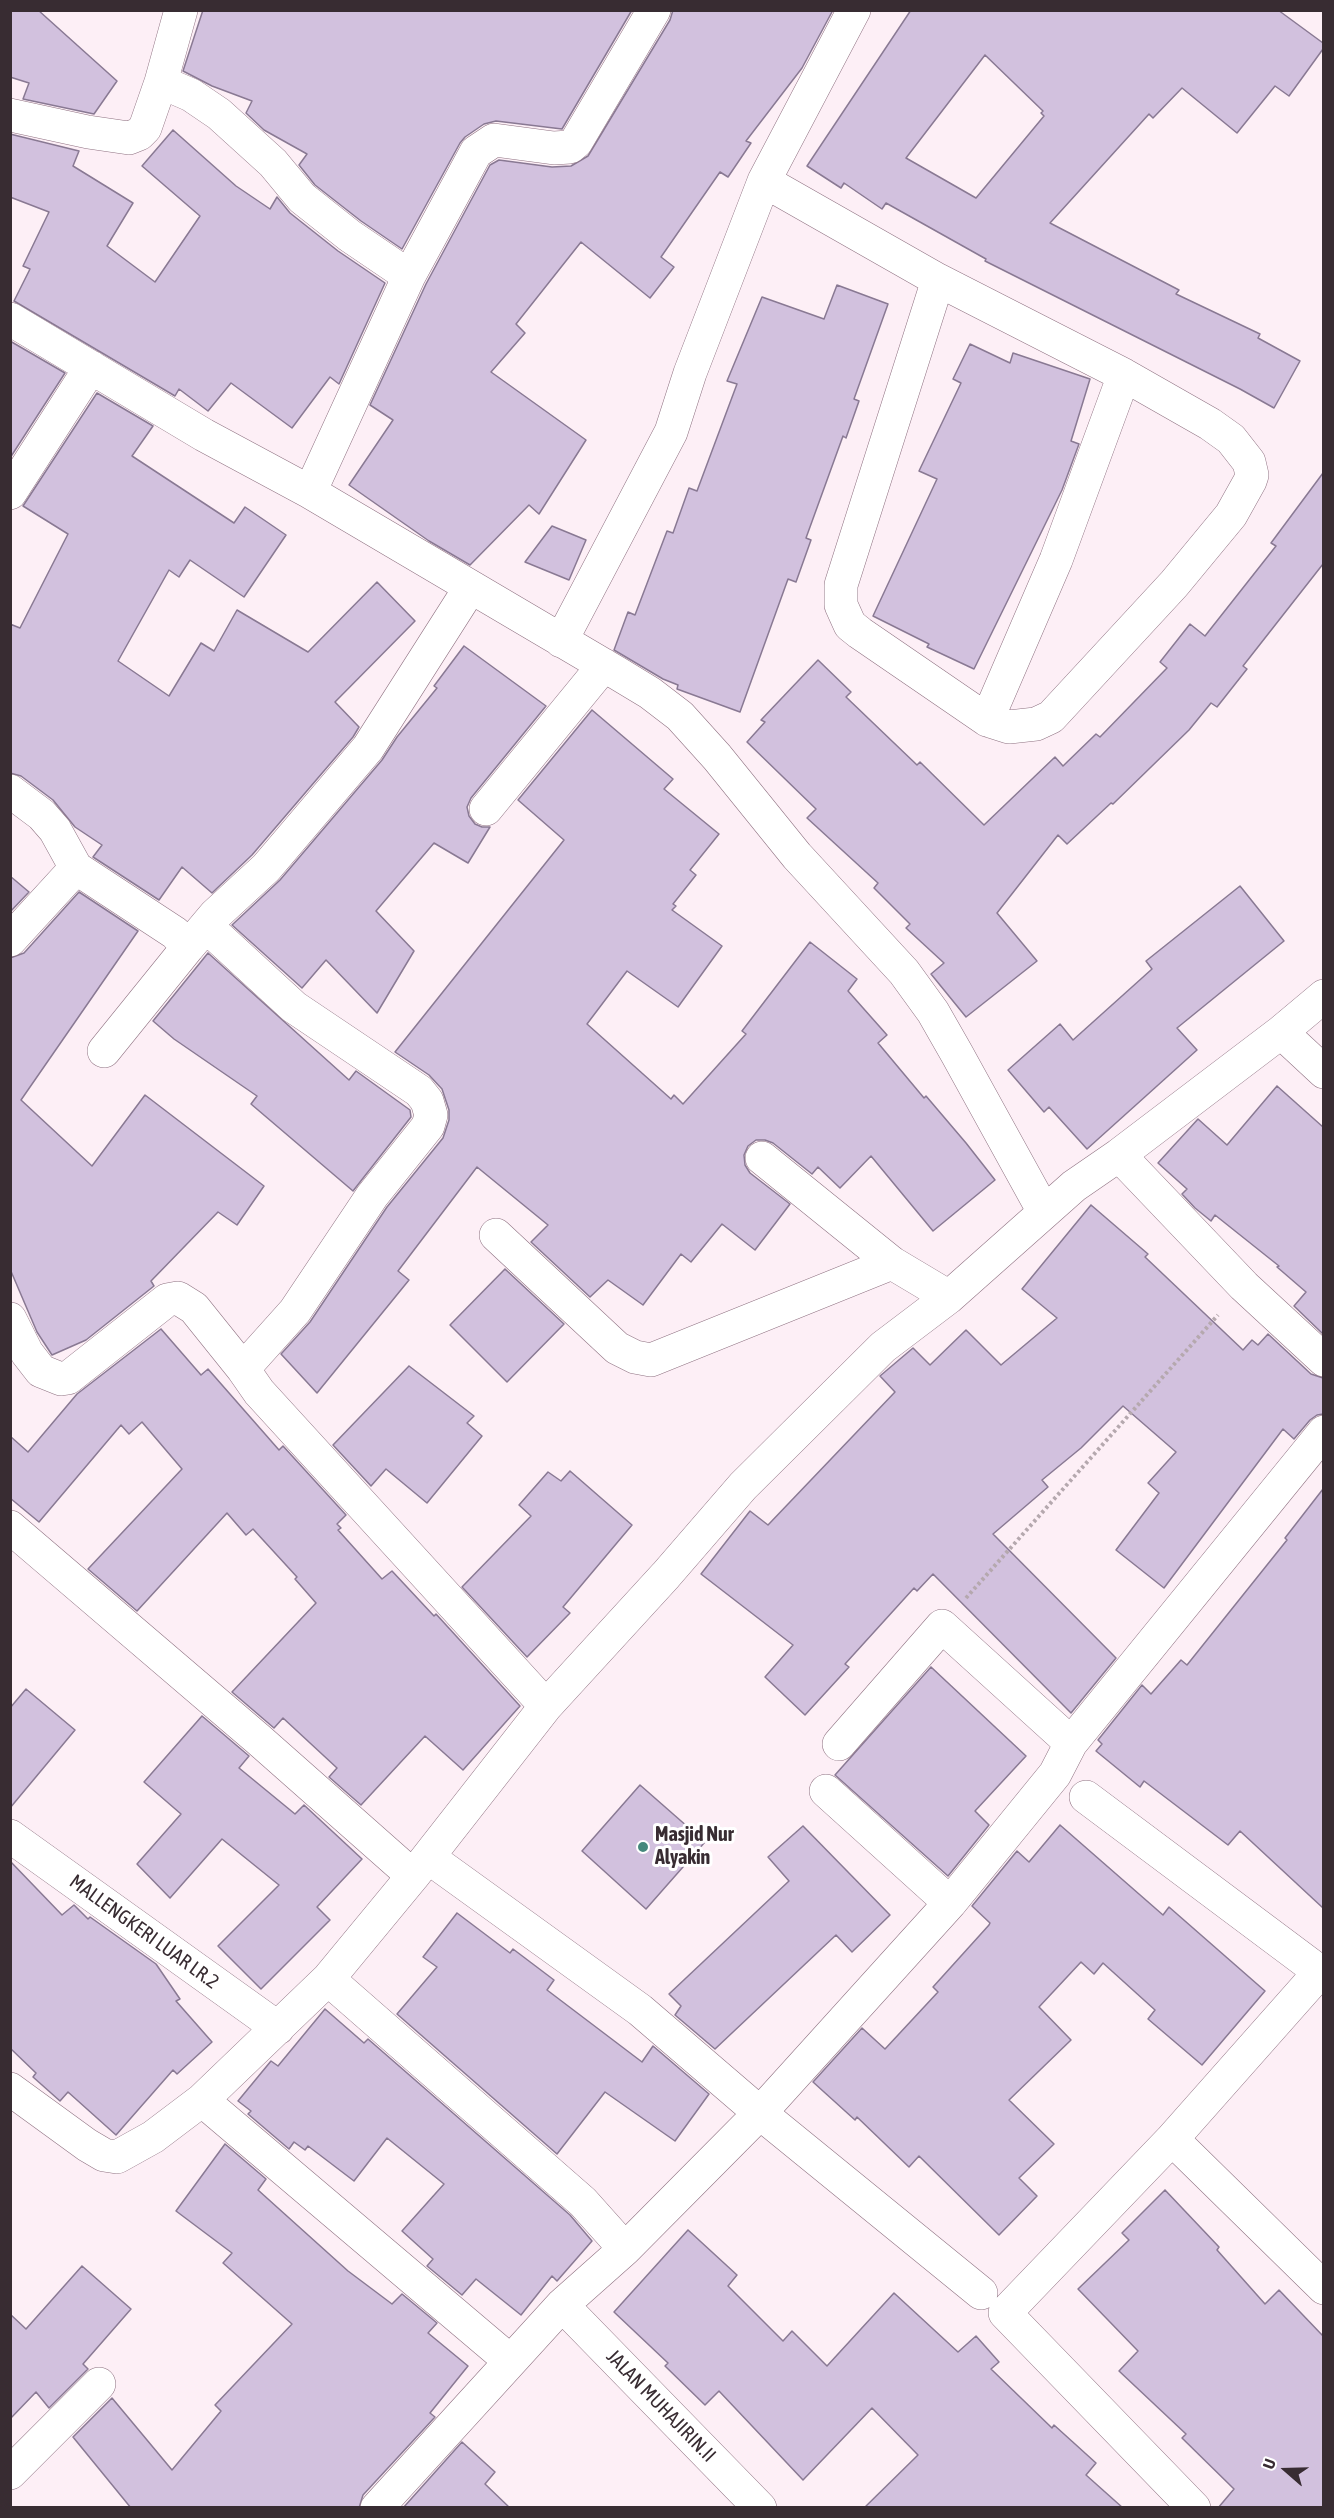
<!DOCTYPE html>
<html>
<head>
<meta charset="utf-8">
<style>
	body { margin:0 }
	#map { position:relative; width:1334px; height:2518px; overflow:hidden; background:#fdeff6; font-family:"Asap Condensed",sans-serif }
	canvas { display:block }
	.frame { position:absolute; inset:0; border:12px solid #382c32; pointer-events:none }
	.north { position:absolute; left:1256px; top:2440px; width:60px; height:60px; -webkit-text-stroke:4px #fff; paint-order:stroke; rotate:290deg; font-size:16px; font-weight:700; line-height:24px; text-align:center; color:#382c32 }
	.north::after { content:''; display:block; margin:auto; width:21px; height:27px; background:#382c32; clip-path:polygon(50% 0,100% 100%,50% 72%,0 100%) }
</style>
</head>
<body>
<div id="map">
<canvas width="1334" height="2518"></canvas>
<div class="frame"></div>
<div class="north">U</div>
</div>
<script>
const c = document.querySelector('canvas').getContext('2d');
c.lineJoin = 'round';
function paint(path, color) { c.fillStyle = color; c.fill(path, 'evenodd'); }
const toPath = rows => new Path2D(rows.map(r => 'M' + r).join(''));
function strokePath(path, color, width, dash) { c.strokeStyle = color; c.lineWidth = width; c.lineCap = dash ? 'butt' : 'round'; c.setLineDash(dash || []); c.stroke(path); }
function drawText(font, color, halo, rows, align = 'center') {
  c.font = font + ' "Asap Condensed",sans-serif'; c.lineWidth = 6; c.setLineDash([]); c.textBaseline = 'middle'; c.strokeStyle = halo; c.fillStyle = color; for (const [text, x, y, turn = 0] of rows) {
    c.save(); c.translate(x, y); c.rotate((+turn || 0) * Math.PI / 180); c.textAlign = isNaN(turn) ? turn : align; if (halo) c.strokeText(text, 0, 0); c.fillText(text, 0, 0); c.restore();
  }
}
const building = toPath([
	[10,10,38,10,117,81,94,114,23,99,29,83,10,77,10,10],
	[203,10,632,10,562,129,496,121,484,124,465,137,460,143,402,249,361,221,315,185,299,165,307,154,264,130,246,113,252,101,212,86,183,71,203,10],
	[673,10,833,10,802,68,746,141,751,143,728,177,720,172,661,257,674,267,650,298,581,242,516,324,525,333,491,372,586,440,539,514,529,505,470,565,429,541,349,485,393,420,370,405,426,284,490,165,499,160,552,167,571,166,588,156,670,20,673,10],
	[911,10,1278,10,1323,43,1323,49,1289,96,1275,86,1237,133,1182,88,1153,118,1149,114,1050,223,1179,290,1176,294,1260,334,1258,338,1300,361,1274,408,1240,389,985,261,986,259,886,203,882,209,844,183,841,188,807,166,911,10],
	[985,55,1043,111,1041,113,1044,116,976,198,906,158,985,55],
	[173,130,236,186,270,209,277,197,290,213,338,251,385,283,339,384,330,377,292,428,231,383,208,411,179,389,175,396,14,301,30,269,23,266,49,212,10,197,10,134,79,151,73,166,133,203,107,246,155,282,200,216,142,166,173,130],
	[837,285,888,304,854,399,859,401,846,438,843,436,806,538,811,540,796,582,788,579,740,712,677,689,678,685,663,679,614,650,628,612,635,615,667,531,673,533,689,488,697,491,737,384,727,381,762,297,824,319,837,285],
	[10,341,65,373,10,458,10,341],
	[970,344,1010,363,1013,353,1090,379,1071,441,1079,444,1062,490,974,669,927,647,929,644,873,616,937,479,919,471,961,383,953,379,970,344],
	[97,393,153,426,132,456,234,523,245,507,286,535,244,597,190,560,179,577,169,570,118,661,169,696,201,643,214,651,237,610,308,652,377,582,415,621,335,702,359,727,353,737,252,855,212,893,182,867,159,900,93,857,102,845,75,827,53,800,21,776,10,773,10,624,20,628,68,534,23,506,97,393],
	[1323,473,1323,564,1243,666,1247,669,1217,707,1211,703,1189,730,1113,804,1111,803,1067,844,1058,835,997,913,1037,961,966,1017,931,974,944,963,906,928,910,924,874,888,878,883,807,818,816,809,747,742,765,722,761,720,818,660,851,692,846,697,917,765,920,762,984,825,1055,757,1063,766,1096,734,1100,737,1167,668,1160,662,1190,624,1205,636,1276,546,1271,543,1323,473],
	[552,526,586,540,569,580,525,562,552,526],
	[464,646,546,706,471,798,467,807,469,816,475,824,482,827,490,827,468,863,434,843,376,911,414,951,377,1013,326,960,302,988,232,925,280,880,382,760,397,737,437,688,434,686,464,646],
	[592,710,673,779,664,789,719,834,690,870,696,875,673,904,676,906,672,910,722,946,678,1007,627,971,587,1024,671,1099,674,1095,683,1104,746,1034,742,1031,810,942,857,979,848,991,887,1035,878,1043,924,1098,926,1096,966,1143,995,1180,933,1231,871,1156,840,1188,818,1167,812,1174,773,1143,765,1140,756,1140,748,1146,744,1155,745,1165,750,1173,790,1204,755,1250,722,1224,691,1262,681,1254,643,1305,608,1280,590,1297,531,1242,548,1225,477,1167,398,1271,409,1280,317,1393,281,1354,310,1322,387,1207,443,1138,449,1120,449,1110,442,1089,429,1075,395,1052,564,840,518,800,592,710],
	[10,876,29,892,10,912,10,876],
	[1240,886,1284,941,1177,1028,1197,1050,1087,1149,1049,1107,1044,1112,1008,1070,1060,1024,1073,1040,1152,969,1146,961,1240,886],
	[79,892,138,931,21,1100,92,1166,145,1095,264,1186,237,1225,218,1212,151,1281,154,1286,86,1340,52,1355,37,1332,10,1269,10,958,24,953,79,892],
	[208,953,349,1080,356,1071,410,1110,411,1117,353,1191,251,1104,257,1096,174,1039,153,1021,208,953],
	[1277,1086,1323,1127,1323,1334,1294,1306,1306,1292,1277,1267,1279,1266,1215,1215,1211,1221,1195,1208,1182,1194,1187,1189,1158,1163,1198,1119,1227,1145,1277,1086],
	[1091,1205,1148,1254,1145,1257,1243,1350,1252,1340,1258,1345,1268,1334,1311,1374,1323,1378,1323,1414,1317,1415,1310,1420,1294,1439,1283,1429,1164,1588,1116,1550,1159,1493,1148,1483,1176,1452,1123,1406,1081,1448,1042,1480,1048,1487,993,1534,1116,1658,1071,1713,933,1574,917,1591,914,1588,845,1664,849,1667,805,1715,765,1677,793,1645,701,1574,750,1511,768,1525,895,1392,880,1376,913,1348,930,1365,966,1330,1001,1365,1057,1318,1022,1289,1091,1205],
	[505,1269,564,1324,507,1382,450,1325,505,1269],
	[161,1329,201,1375,208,1369,279,1450,283,1446,346,1515,337,1524,341,1528,338,1530,382,1579,392,1571,434,1616,436,1614,520,1706,463,1770,425,1736,361,1805,329,1777,337,1768,283,1718,274,1728,232,1692,316,1603,295,1579,297,1577,253,1529,246,1535,227,1513,137,1611,88,1569,182,1469,142,1422,129,1434,121,1425,39,1522,10,1498,10,1436,28,1452,77,1394,161,1329],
	[409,1366,474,1416,467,1423,482,1436,427,1503,386,1469,371,1486,333,1445,409,1366],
	[570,1471,632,1525,563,1607,570,1613,527,1657,462,1587,531,1516,519,1505,548,1472,561,1481,570,1471],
	[1323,1489,1323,1908,1240,1831,1228,1845,1144,1781,1140,1787,1096,1751,1102,1744,1098,1740,1142,1685,1151,1694,1181,1660,1187,1665,1287,1540,1285,1538,1323,1489],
	[931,1667,1026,1756,975,1811,989,1825,948,1876,835,1775,931,1667],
	[26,1689,75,1730,10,1808,10,1708,26,1689],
	[202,1716,249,1756,239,1768,295,1814,304,1805,362,1859,317,1907,330,1920,261,1989,218,1946,279,1885,222,1839,170,1898,137,1864,181,1814,144,1782,202,1716],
	[640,1785,705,1842,646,1909,582,1851,640,1785],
	[1060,1825,1163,1915,1169,1907,1265,1991,1202,2065,1148,2019,1155,2010,1103,1963,1094,1974,1081,1962,1039,2007,1071,2040,1009,2100,1054,2144,1019,2178,1037,2196,999,2235,919,2156,909,2167,857,2117,855,2120,813,2082,862,2028,885,2049,938,1992,933,1987,989,1925,990,1923,972,1906,1017,1851,1029,1862,1060,1825],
	[803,1826,890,1915,852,1952,836,1935,715,2049,675,2015,681,2006,669,1994,789,1881,768,1857,803,1826],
	[10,1861,62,1915,74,1905,88,1919,90,1917,156,1964,180,1999,176,2001,212,2042,177,2074,173,2070,116,2135,68,2092,60,2101,33,2077,36,2073,10,2048,10,1861],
	[457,1913,510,1953,513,1949,554,1980,547,1990,642,2062,653,2046,709,2094,675,2141,605,2092,557,2154,397,2014,437,1967,423,1957,457,1913],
	[325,2009,364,2043,368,2039,570,2215,592,2241,557,2281,552,2276,521,2315,476,2279,462,2295,427,2266,433,2259,402,2231,444,2184,387,2138,354,2181,308,2146,305,2150,294,2142,289,2149,248,2114,251,2111,238,2101,271,2061,278,2066,325,2009],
	[225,2144,266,2179,258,2190,348,2271,392,2304,402,2294,437,2323,428,2333,468,2366,430,2413,435,2417,363,2495,359,2508,131,2508,73,2437,112,2398,172,2470,221,2411,215,2405,292,2324,223,2263,232,2253,176,2211,225,2144],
	[1165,2190,1219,2247,1217,2250,1265,2304,1279,2290,1323,2336,1323,2508,1218,2508,1234,2489,1182,2438,1186,2434,1119,2371,1138,2351,1078,2289,1129,2240,1122,2233,1165,2190],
	[688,2230,737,2275,728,2286,783,2341,792,2331,827,2366,894,2293,958,2352,976,2336,999,2362,991,2369,1052,2428,1054,2425,1096,2463,1086,2475,1123,2508,864,2508,918,2455,872,2408,803,2480,719,2391,705,2405,665,2366,668,2363,614,2312,688,2230],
	[82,2266,131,2309,83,2364,88,2369,49,2408,36,2392,10,2419,10,2314,26,2329,82,2266],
	[462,2442,495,2472,485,2484,510,2508,403,2508,462,2442]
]);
paint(building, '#d2c1de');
strokePath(building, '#897993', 1.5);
const street = toPath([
	[161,82,181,10],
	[10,115,88,132,129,138,139,134,145,128,161,82,191,95,219,114,273,163,302,198,350,236,409,276,310,492],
	[764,181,938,280,1124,375,1210,424,1231,439,1249,462,1252,475,1250,481,1231,515,1174,584,1051,717,1036,724,1009,727,987,720,860,633,850,625,841,605,841,585,938,280],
	[409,276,476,152,494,140,554,148,570,147,576,142,654,10],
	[10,319,204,435,310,492,617,673,650,693,680,716,717,757,797,856,904,972,933,1012,957,1054,1043,1210],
	[10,493,91,367],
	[561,641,671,432,690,373,764,181,854,10],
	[987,720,1056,560,1124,375],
	[10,791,42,815,55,830,76,868,175,933,188,947,215,915,266,868,368,748,470,588],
	[486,809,604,665],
	[206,926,294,1007,419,1091,427,1101,431,1115,428,1126,372,1196,295,1311,243,1369,259,1392,546,1706],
	[10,940,76,868],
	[1281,1032,1324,1072],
	[104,1051,188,947],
	[1119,1155,1244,1286,1324,1360],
	[762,1158,892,1263,949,1297],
	[496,1235,617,1348,635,1357,651,1360,892,1263],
	[10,1319,27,1353,41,1371,61,1379,68,1378,167,1300,178,1298,194,1308,243,1369],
	[10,1527,258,1739,413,1876],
	[1071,1743,1324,1432],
	[826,1791,950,1903],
	[1086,1797,1324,1975],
	[10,1836,278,2028],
	[428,1857,640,2010,760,2113,981,2293],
	[328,1979,583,2202,625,2249],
	[10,2089,87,2145,104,2155,117,2157,153,2137,202,2100,328,1979,413,1876,546,1706,666,1575,743,1486,883,1347,949,1297,1074,1186,1119,1155,1281,1032,1324,996],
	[202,2100,509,2360],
	[1172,2139,1324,2288],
	[562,2305,760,2508],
	[10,2473,99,2384],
	[377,2508,562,2305,625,2249,760,2113,950,1903,1055,1774,1071,1743,942,1626,839,1744],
	[1194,2508,1005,2313,1172,2139,1319,1973]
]);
strokePath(street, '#8f7282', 34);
strokePath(toPath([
	[966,1598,1218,1315]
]), '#b5a8ae', 4, [3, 3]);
strokePath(street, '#fff', 33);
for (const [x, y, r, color] of [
	[643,1847,6,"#45887c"]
]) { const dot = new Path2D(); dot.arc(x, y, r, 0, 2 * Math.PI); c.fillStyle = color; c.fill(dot); strokePath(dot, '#fff', 2); }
drawText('bold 20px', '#382c32', '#fff', [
	["Masjid Nur",655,1835],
	["Alyakin",655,1858]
], 'left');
drawText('20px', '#382c32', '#fff', [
	["MALLENGKERI LUAR LR.2",144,1932,36],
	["JALAN MUHAJIRIN.II",661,2406,46]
]);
</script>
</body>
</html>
